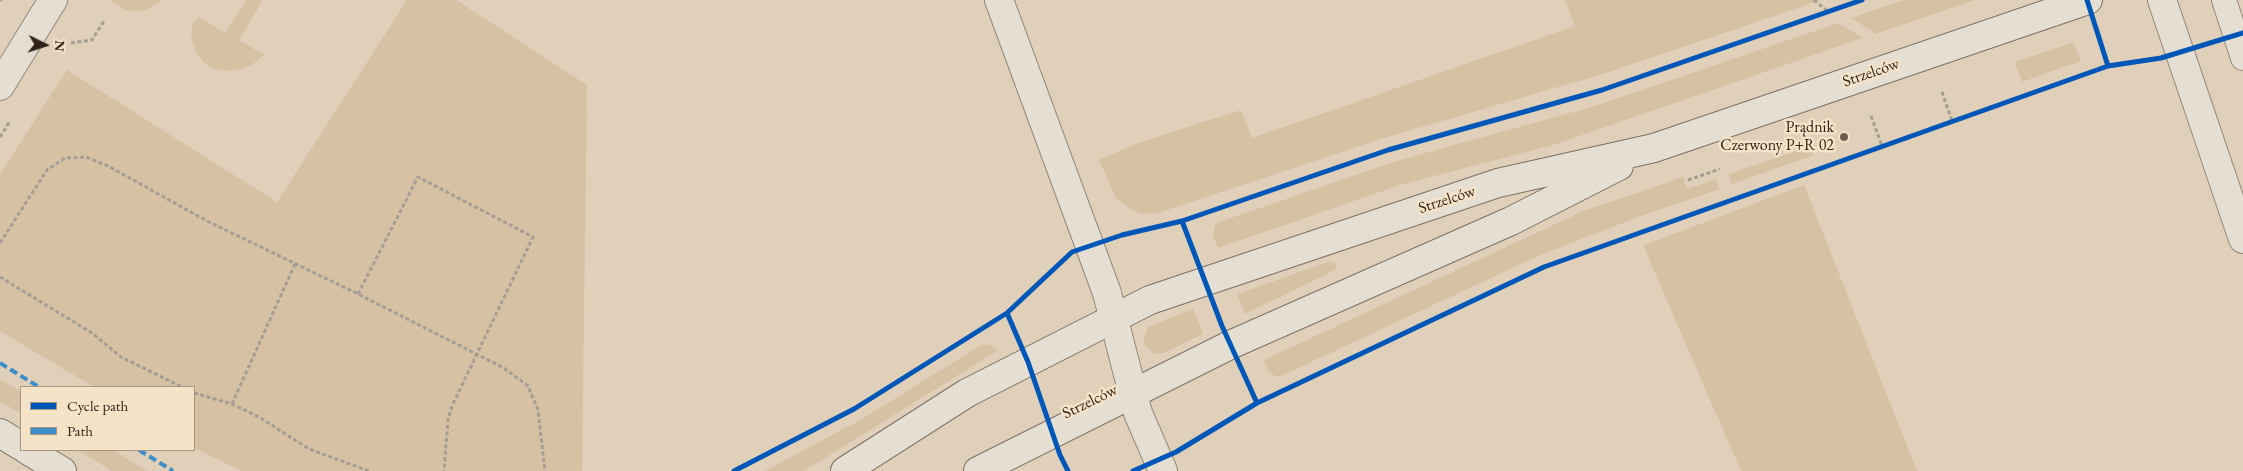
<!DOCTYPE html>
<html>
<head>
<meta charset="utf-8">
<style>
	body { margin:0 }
	#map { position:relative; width:2243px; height:471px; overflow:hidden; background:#e0d0b9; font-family:"EB Garamond",serif }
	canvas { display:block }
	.legend { position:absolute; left:20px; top:386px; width:175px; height:65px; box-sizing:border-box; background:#f5e3c8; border:1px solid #a69682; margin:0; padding:6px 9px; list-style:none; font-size:15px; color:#2f2219 }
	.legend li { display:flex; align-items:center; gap:10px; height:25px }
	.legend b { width:25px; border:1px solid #a69682 }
	.north { position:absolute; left:20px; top:20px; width:50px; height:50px; -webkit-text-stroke:4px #f5e3c8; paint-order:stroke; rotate:94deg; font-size:14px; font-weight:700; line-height:20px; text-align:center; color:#2f2219 }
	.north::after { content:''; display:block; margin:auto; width:18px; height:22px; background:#2f2219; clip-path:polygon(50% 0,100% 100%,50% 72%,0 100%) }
</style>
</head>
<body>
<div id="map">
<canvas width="2243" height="471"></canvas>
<ul class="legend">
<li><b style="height:6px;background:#0057b8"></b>Cycle path</li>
<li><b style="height:6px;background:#3c8ec9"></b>Path</li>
</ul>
<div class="north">N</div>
</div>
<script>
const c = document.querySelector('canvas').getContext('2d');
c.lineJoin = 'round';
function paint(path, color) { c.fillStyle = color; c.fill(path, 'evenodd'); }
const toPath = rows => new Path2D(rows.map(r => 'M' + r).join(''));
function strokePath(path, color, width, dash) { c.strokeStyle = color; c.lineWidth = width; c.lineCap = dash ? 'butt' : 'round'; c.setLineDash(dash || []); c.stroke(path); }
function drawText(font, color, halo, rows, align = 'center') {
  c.font = font + ' "EB Garamond",serif'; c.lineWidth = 5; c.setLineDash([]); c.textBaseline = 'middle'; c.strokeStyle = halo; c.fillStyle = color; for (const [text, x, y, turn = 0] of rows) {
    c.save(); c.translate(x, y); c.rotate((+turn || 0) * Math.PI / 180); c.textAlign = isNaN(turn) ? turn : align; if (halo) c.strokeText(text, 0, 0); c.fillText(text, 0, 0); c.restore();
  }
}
paint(toPath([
	[110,0,163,0,146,10,137,11,125,10],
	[246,0,263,0,239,40,264,55,253,64,242,69,228,71,214,69,205,64,196,52,191,37,193,23,200,17,225,33],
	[407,0,456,0,587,85,582,471,242,471,194,448,194,387,94,387,0,331,0,174,67,70,277,202],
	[1565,0,1821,0,1606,73,1381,139,1158,213,1143,214,1133,211,1116,198,1099,160,1138,143,1241,110,1252,138,1575,26],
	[1904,0,1974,0,1876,34,1851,18],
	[1838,23,1863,38,1553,145,1400,185,1218,248,1213,235,1215,225,1219,222,1400,160,1595,106],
	[2072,43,2074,44,2081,61,2022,82,2015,62],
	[1811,146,1814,155,1732,184,1729,174],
	[1683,177,1687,189,1716,179,1720,189,1638,217,1538,256,1279,377,1275,376,1269,372,1264,360,1581,212],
	[1804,185,1917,471,1741,471,1651,264,1644,245],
	[1331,261,1337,264,1335,270,1245,314,1237,294],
	[1193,309,1203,334,1162,354,1154,353,1146,347,1143,340,1148,327],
	[983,344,993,346,997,351,804,471,765,471,862,419],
	[0,379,21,392,21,414,0,401],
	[78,450,113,450,147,471,112,471]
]), '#d6c2a3');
const lane = toPath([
	[2224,0,2243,58]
]);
const street = toPath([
	[999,0,1107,293,1138,413,1163,471],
	[2162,0,2243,239],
	[0,86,53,0]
]);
const secondary = toPath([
	[0,433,21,446],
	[27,450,62,471],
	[845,471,967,393,1150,300,1498,183,1654,148,2088,0],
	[978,471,1230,345,1511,221,1619,166]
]);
strokePath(lane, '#93887b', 26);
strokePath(street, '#93887b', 30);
strokePath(secondary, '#7b7165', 30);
strokePath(toPath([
	[1814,0,1829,12],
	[0,1,1,0],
	[71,43,92,40,104,21],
	[1942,92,1952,121],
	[1871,116,1882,146],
	[0,137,10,121],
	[1688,180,1720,169],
	[0,243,47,170,65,158,86,157,108,166,207,221,358,294,504,368,528,386,538,410,545,471],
	[0,277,92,333,121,357,182,387],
	[358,294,418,177,533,237,452,406,448,420,444,471],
	[194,393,232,404,259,417,309,449,369,471],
	[232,404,295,264]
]), '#a49e94', 3, [4, 2.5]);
strokePath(lane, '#e5ded2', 24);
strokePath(street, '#e5ded2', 28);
strokePath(secondary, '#e5ded2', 28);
strokePath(toPath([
	[0,363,39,387],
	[139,450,173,471]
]), '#3c8ec9', 4, [8, 4]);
strokePath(toPath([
	[2087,0,2108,66],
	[1182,221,1222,326,1257,403],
	[1007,313,1028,362,1060,455,1068,471],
	[734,471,854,409,1007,313,1072,252,1122,235,1182,221,1388,150,1602,90,1862,0],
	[1133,471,1176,452,1257,403,1544,267,2108,66,2161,58,2243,33]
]), '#0057b8', 5);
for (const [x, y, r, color] of [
	[1844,137,5,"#6d5f51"]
]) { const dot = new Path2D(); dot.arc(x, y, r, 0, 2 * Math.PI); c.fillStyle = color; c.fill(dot); strokePath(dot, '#f5e3c8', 2); }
drawText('16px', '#2f2219', '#f5e3c8', [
	["Strzelców",1871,73,-19],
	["Strzelców",1447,200,-18],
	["Strzelców",1090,402,-26]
]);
drawText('16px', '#2f2219', '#f5e3c8', [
	["Prądnik",1834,128],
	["Czerwony P+R 02",1834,146]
], 'right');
</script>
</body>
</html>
